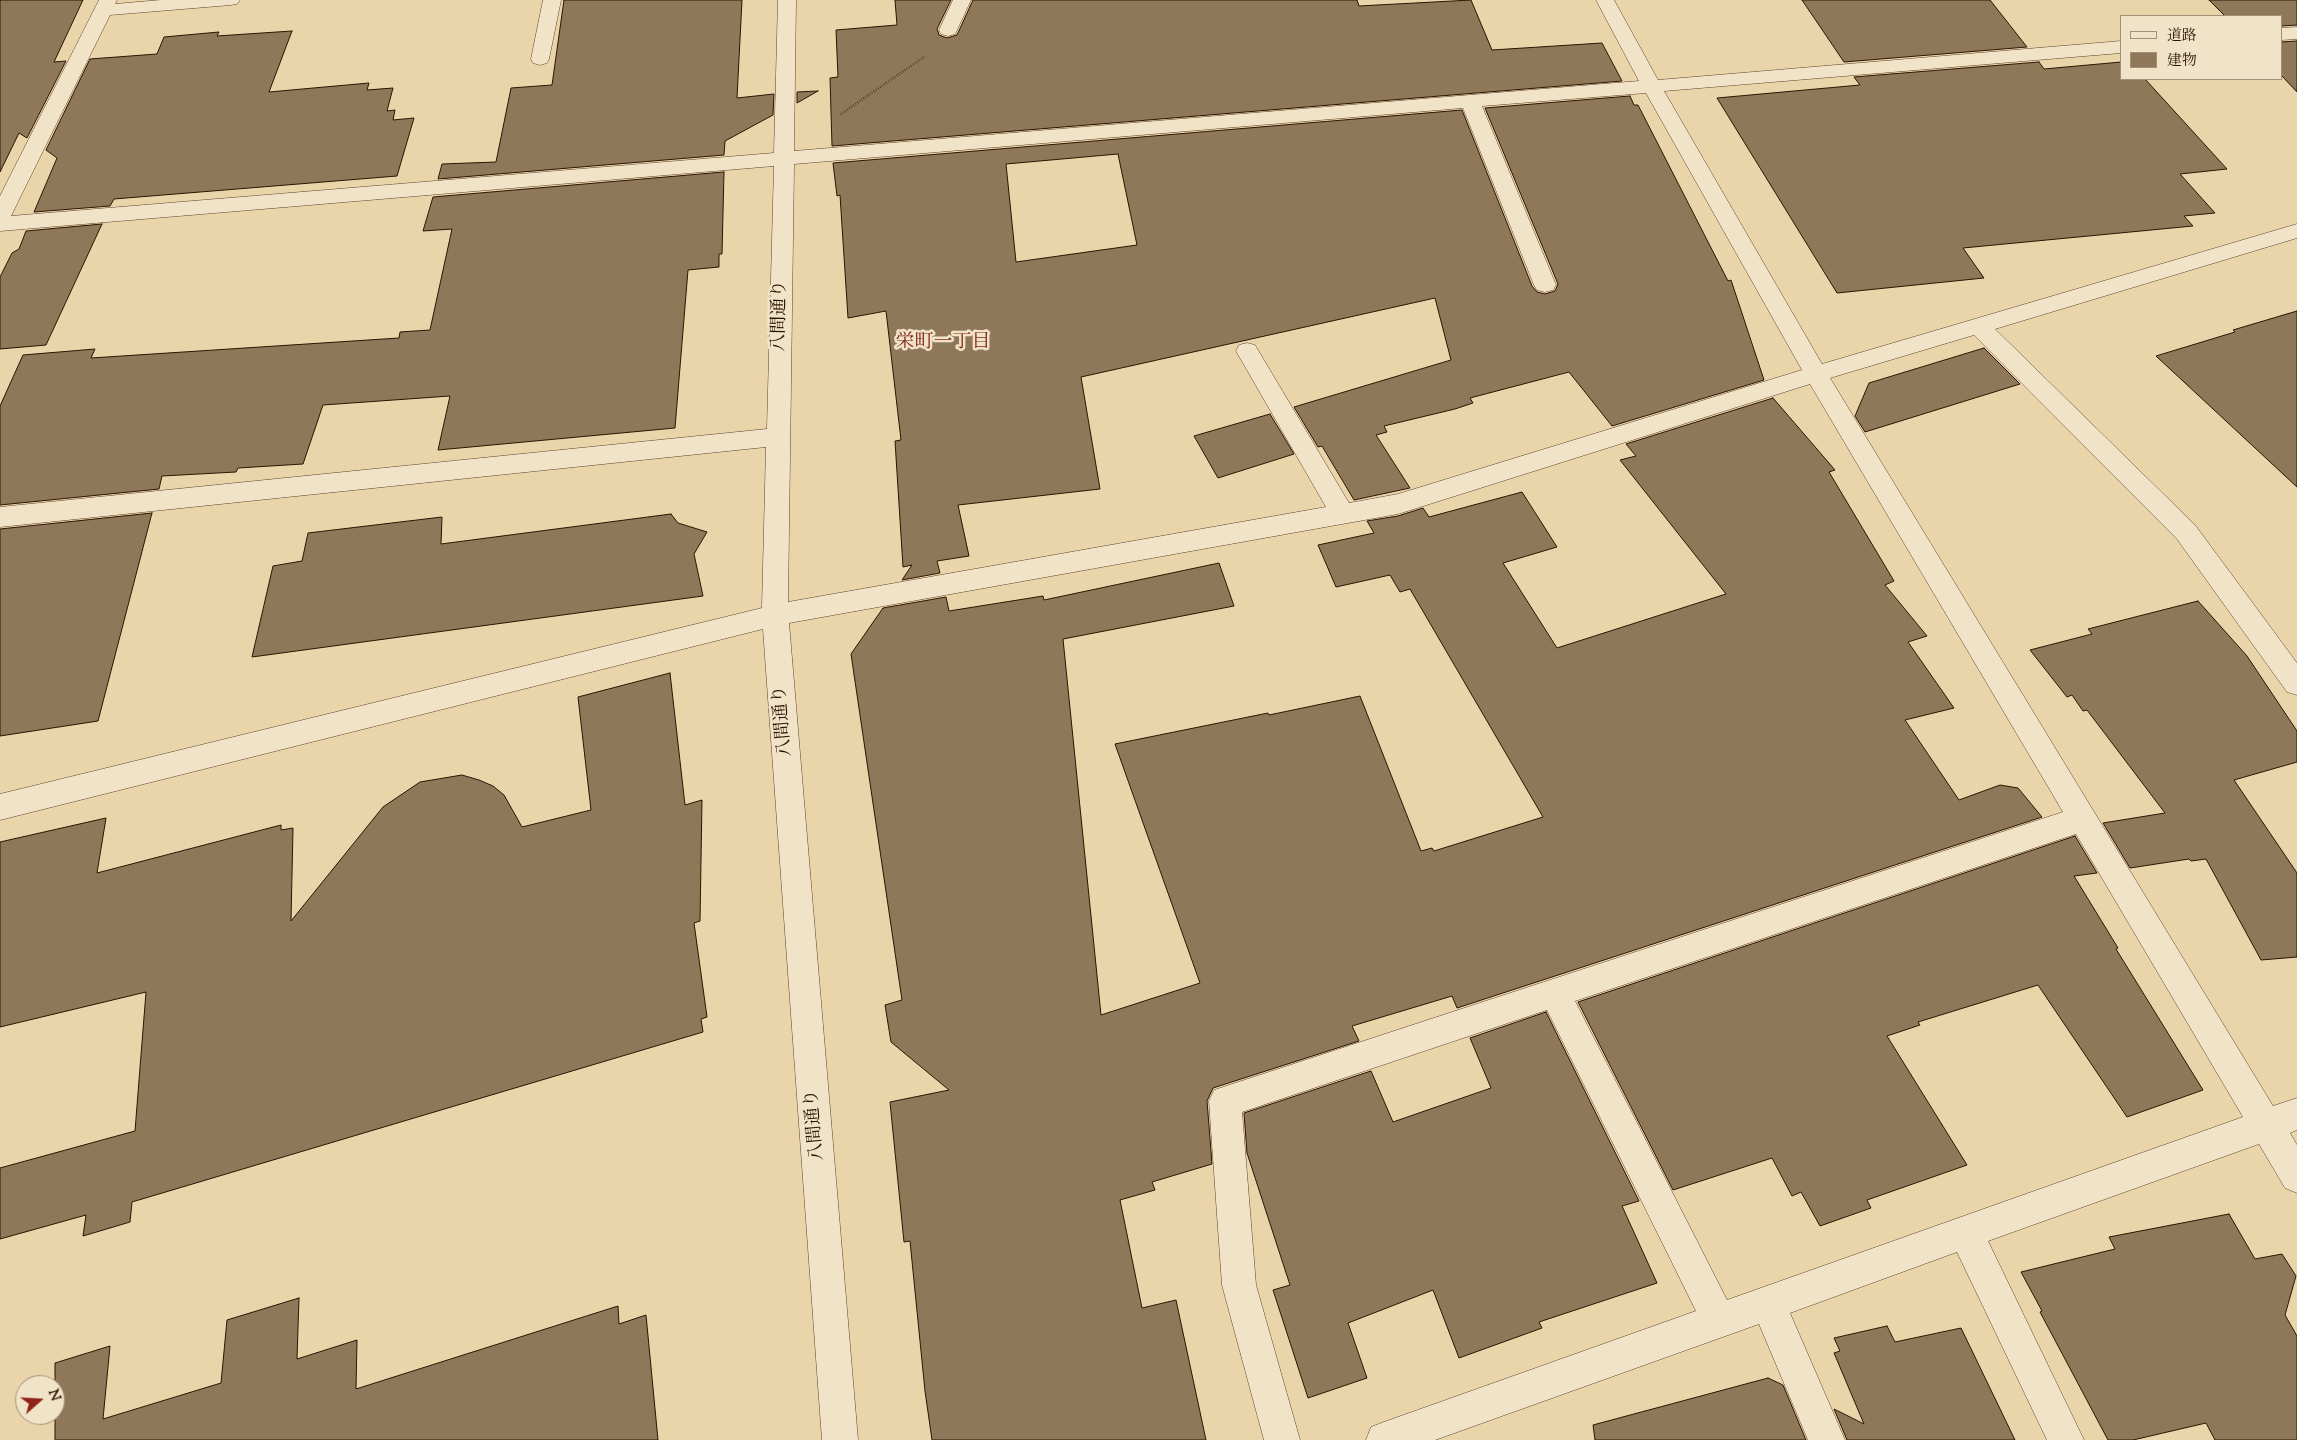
<!DOCTYPE html>
<html>
<head>
<meta charset="utf-8">
<style>
	body { margin:0 }
	#map { position:relative; width:2297px; height:1440px; overflow:hidden; background:#ead4aa; font-family:"Sorts Mill Goudy","Noto Serif JP",serif }
	canvas { display:block }
	.legend { position:absolute; left:2120px; top:15px; width:162px; height:65px; box-sizing:border-box; background:#f1e3c8; border:1px solid #a29079; margin:0; padding:6px 9px; list-style:none; font-size:15px; color:#2c1402 }
	.legend li { display:flex; align-items:center; gap:10px; height:25px }
	.legend b { width:25px; border:1px solid #a29079 }
	.north { position:absolute; left:15px; top:1375px; width:50px; height:50px; box-sizing:border-box; background:#f1e3c8; border:1px solid #a29079; border-radius:50%; rotate:71deg; font-size:14px; font-weight:700; line-height:20px; text-align:center; color:#2c1402 }
	.north::after { content:''; display:block; margin:auto; width:18px; height:22px; background:#8f2418; clip-path:polygon(50% 0,100% 100%,50% 72%,0 100%) }
</style>
</head>
<body>
<div id="map">
<canvas width="2297" height="1440"></canvas>
<ul class="legend">
<li><b style="height:6px;background:#f1e3c8"></b>道路</li>
<li><b style="height:14px;background:#8f7859"></b>建物</li>
</ul>
<div class="north">N</div>
</div>
<script>
const c = document.querySelector('canvas').getContext('2d');
c.lineJoin = 'round';
function paint(path, color) { c.fillStyle = color; c.fill(path, 'evenodd'); }
const toPath = rows => new Path2D(rows.map(r => 'M' + r).join(''));
function strokePath(path, color, width, dash) { c.strokeStyle = color; c.lineWidth = width; c.lineCap = dash ? 'butt' : 'round'; c.setLineDash(dash || []); c.stroke(path); }
function drawText(font, color, halo, rows, align = 'center') {
  c.font = font + ' "Sorts Mill Goudy","Noto Serif JP",serif'; c.lineWidth = 5; c.setLineDash([]); c.textBaseline = 'middle'; c.strokeStyle = halo; c.fillStyle = color; for (const [text, x, y, turn = 0] of rows) {
    c.save(); c.translate(x, y); c.rotate((+turn || 0) * Math.PI / 180); c.textAlign = isNaN(turn) ? turn : align; if (halo) c.strokeText(text, 0, 0); c.fillText(text, 0, 0); c.restore();
  }
}
const building = toPath([
	[0,0,83,0,54,62,66,61,27,138,19,133,0,172,0,0],
	[564,0,742,0,737,98,774,94,773,115,725,141,724,155,438,179,442,164,496,162,511,88,552,85,564,0],
	[895,0,951,0,937,29,939,35,947,38,957,35,973,0,1357,0,1359,6,1471,0,1492,50,1602,43,1622,81,832,146,830,78,838,77,836,30,897,25,895,0],
	[1802,0,1990,0,2027,47,1844,62,1802,0],
	[2209,0,2297,0,2297,25,2281,26,2281,16,2225,16,2209,0],
	[292,31,269,92,369,83,367,90,393,88,387,111,395,110,393,120,414,118,397,176,114,199,110,206,34,212,57,158,46,150,90,59,157,54,164,37,219,32,217,36,292,31],
	[2297,41,2297,92,2281,75,2281,42,2297,41],
	[2039,62,2044,69,2121,62,2121,79,2145,79,2227,169,2180,174,2215,213,2184,216,2193,226,1963,248,1984,278,1837,293,1717,98,1860,85,1854,77,2039,62],
	[818,91,797,103,797,92,818,91],
	[1630,96,1634,105,1638,105,1728,281,1731,280,1764,380,1612,426,1569,372,1470,398,1473,403,1455,409,1384,426,1387,432,1376,435,1410,488,1354,500,1322,446,1318,447,1294,407,1451,360,1435,298,1081,377,1100,489,958,505,969,556,937,561,940,573,902,580,912,565,903,567,895,441,901,440,886,311,848,318,840,195,837,196,833,163,1462,110,1532,286,1537,292,1545,294,1555,291,1558,284,1485,108,1630,96],
	[1118,154,1137,245,1016,262,1006,164,1118,154],
	[724,172,722,254,719,254,719,267,688,270,675,428,438,450,450,396,323,405,303,464,238,468,236,472,162,476,159,489,0,505,0,406,23,355,95,349,91,358,399,338,400,332,430,330,452,229,423,231,433,197,724,172],
	[102,224,46,345,0,349,0,277,12,253,19,249,26,231,102,224],
	[2297,311,2297,487,2156,356,2235,332,2233,330,2297,311],
	[1984,348,2020,384,1865,432,1855,416,1869,383,1984,348],
	[1773,398,1835,470,1829,472,1894,581,1885,585,1927,636,1908,642,1954,708,1905,720,1959,800,2000,785,2018,788,2042,817,1457,1008,1452,996,1352,1026,1359,1041,1213,1088,1207,1101,1212,1164,1152,1182,1155,1190,1120,1200,1142,1308,1176,1300,1206,1440,932,1440,925,1391,910,1241,904,1242,890,1102,949,1090,891,1042,885,1005,902,1000,851,654,883,608,946,597,949,611,1043,596,1044,600,1219,563,1234,606,1063,639,1101,1015,1200,983,1115,744,1268,713,1269,715,1360,696,1421,851,1432,848,1434,851,1543,817,1410,589,1400,592,1390,575,1336,587,1318,545,1374,533,1367,521,1398,516,1423,508,1429,517,1522,492,1557,547,1503,563,1557,648,1726,594,1620,460,1636,456,1626,444,1773,398],
	[1270,414,1294,454,1218,478,1194,436,1270,414],
	[152,513,98,721,0,736,0,529,152,513],
	[671,514,678,523,707,532,694,554,703,596,252,657,273,566,302,561,308,533,442,517,441,544,671,514],
	[2198,601,2247,656,2297,731,2297,762,2234,780,2297,873,2297,957,2261,960,2206,859,2191,861,2189,859,2130,868,2103,823,2165,813,2087,710,2083,711,2072,695,2067,697,2030,650,2092,634,2088,629,2198,601],
	[670,673,685,805,702,800,700,921,694,923,707,1017,701,1019,703,1032,132,1202,130,1222,83,1236,86,1215,0,1239,0,1168,135,1131,146,992,0,1027,0,842,106,818,97,873,281,825,281,830,293,828,291,921,383,807,420,782,462,775,479,780,493,786,504,795,522,827,591,810,578,697,670,673],
	[2075,836,2097,873,2074,876,2118,948,2116,949,2203,1090,2127,1117,2038,985,1918,1022,1920,1025,1887,1036,1967,1165,1867,1200,1871,1208,1820,1226,1801,1192,1792,1196,1772,1158,1673,1190,1578,1002,2075,836],
	[1546,1012,1639,1201,1622,1206,1657,1283,1539,1322,1542,1328,1459,1358,1433,1290,1348,1323,1367,1378,1308,1398,1273,1290,1290,1285,1247,1153,1244,1113,1371,1071,1393,1122,1491,1088,1470,1038,1546,1012],
	[2229,1214,2255,1259,2282,1254,2296,1276,2285,1315,2297,1336,2297,1440,2215,1440,2206,1423,2133,1440,2108,1440,2040,1312,2042,1311,2021,1272,2115,1249,2109,1237,2229,1214],
	[299,1298,297,1359,357,1340,356,1389,618,1306,619,1324,646,1315,658,1440,55,1440,55,1363,110,1346,103,1419,221,1383,227,1320,299,1298],
	[1887,1326,1895,1342,1961,1328,2015,1440,1847,1440,1834,1409,1864,1424,1834,1353,1840,1351,1834,1338,1887,1326],
	[1768,1378,1783,1385,1806,1440,1595,1440,1593,1425,1768,1378]
]);
paint(building, '#8f7859');
strokePath(building, '#2c1402', 1);
const minor = toPath([
	[99,0,117,0,115,4,161,0,240,0,237,4,231,5,110,15,11,216,774,153,778,0,796,0,794,151,1639,81,1596,0,1614,0,1658,80,2121,41,2121,53,1664,91,1822,364,2297,224,2297,238,1995,329,2195,525,2297,663,2297,695,2287,692,2177,539,1974,335,1830,378,2273,1106,2297,1098,2297,1130,2290,1133,2297,1145,2297,1193,2285,1188,2259,1144,1988,1241,2084,1440,2047,1440,1957,1252,1790,1313,1845,1440,1808,1440,1759,1324,1435,1440,1366,1440,1371,1427,1384,1422,1696,1311,1547,1010,1242,1112,1256,1285,1300,1440,1264,1440,1222,1285,1209,1101,1214,1090,2063,812,1810,384,1398,514,789,623,858,1440,822,1440,763,629,0,820,0,794,762,608,766,447,0,527,0,507,767,429,774,166,0,231,0,196,99,0],
	[1646,93,1802,370,1398,494,1349,503,1255,345,1247,343,1239,345,1236,351,1326,507,788,602,794,164,1463,108,1534,285,1537,290,1545,292,1553,290,1556,285,1482,106,1646,93],
	[2076,834,2243,1117,1727,1300,1575,1001,2076,834],
	[543,0,561,0,549,59,547,63,540,65,533,63,531,59,543,0],
	[953,0,971,0,957,30,955,34,948,36,941,34,939,30,953,0],
	[2297,27,2297,39,2281,40,2281,28,2297,27]
]);
strokePath(minor, '#5c442c', 1);
strokePath(toPath([
	[841,114,924,57]
]), '#2c1402', 2.5, [0.5, 2]);
paint(minor, '#f1e3c8');
drawText('18px', '#2c1402', '#f1e3c8', [
	["八間通り",781,316,-89],
	["八間通り",784,721,-95],
	["八間通り",816,1125,-95]
]);
drawText('19px', '#7a1f14', '#f1e3c8', [
	["栄町一丁目",943,344]
]);
</script>
</body>
</html>
